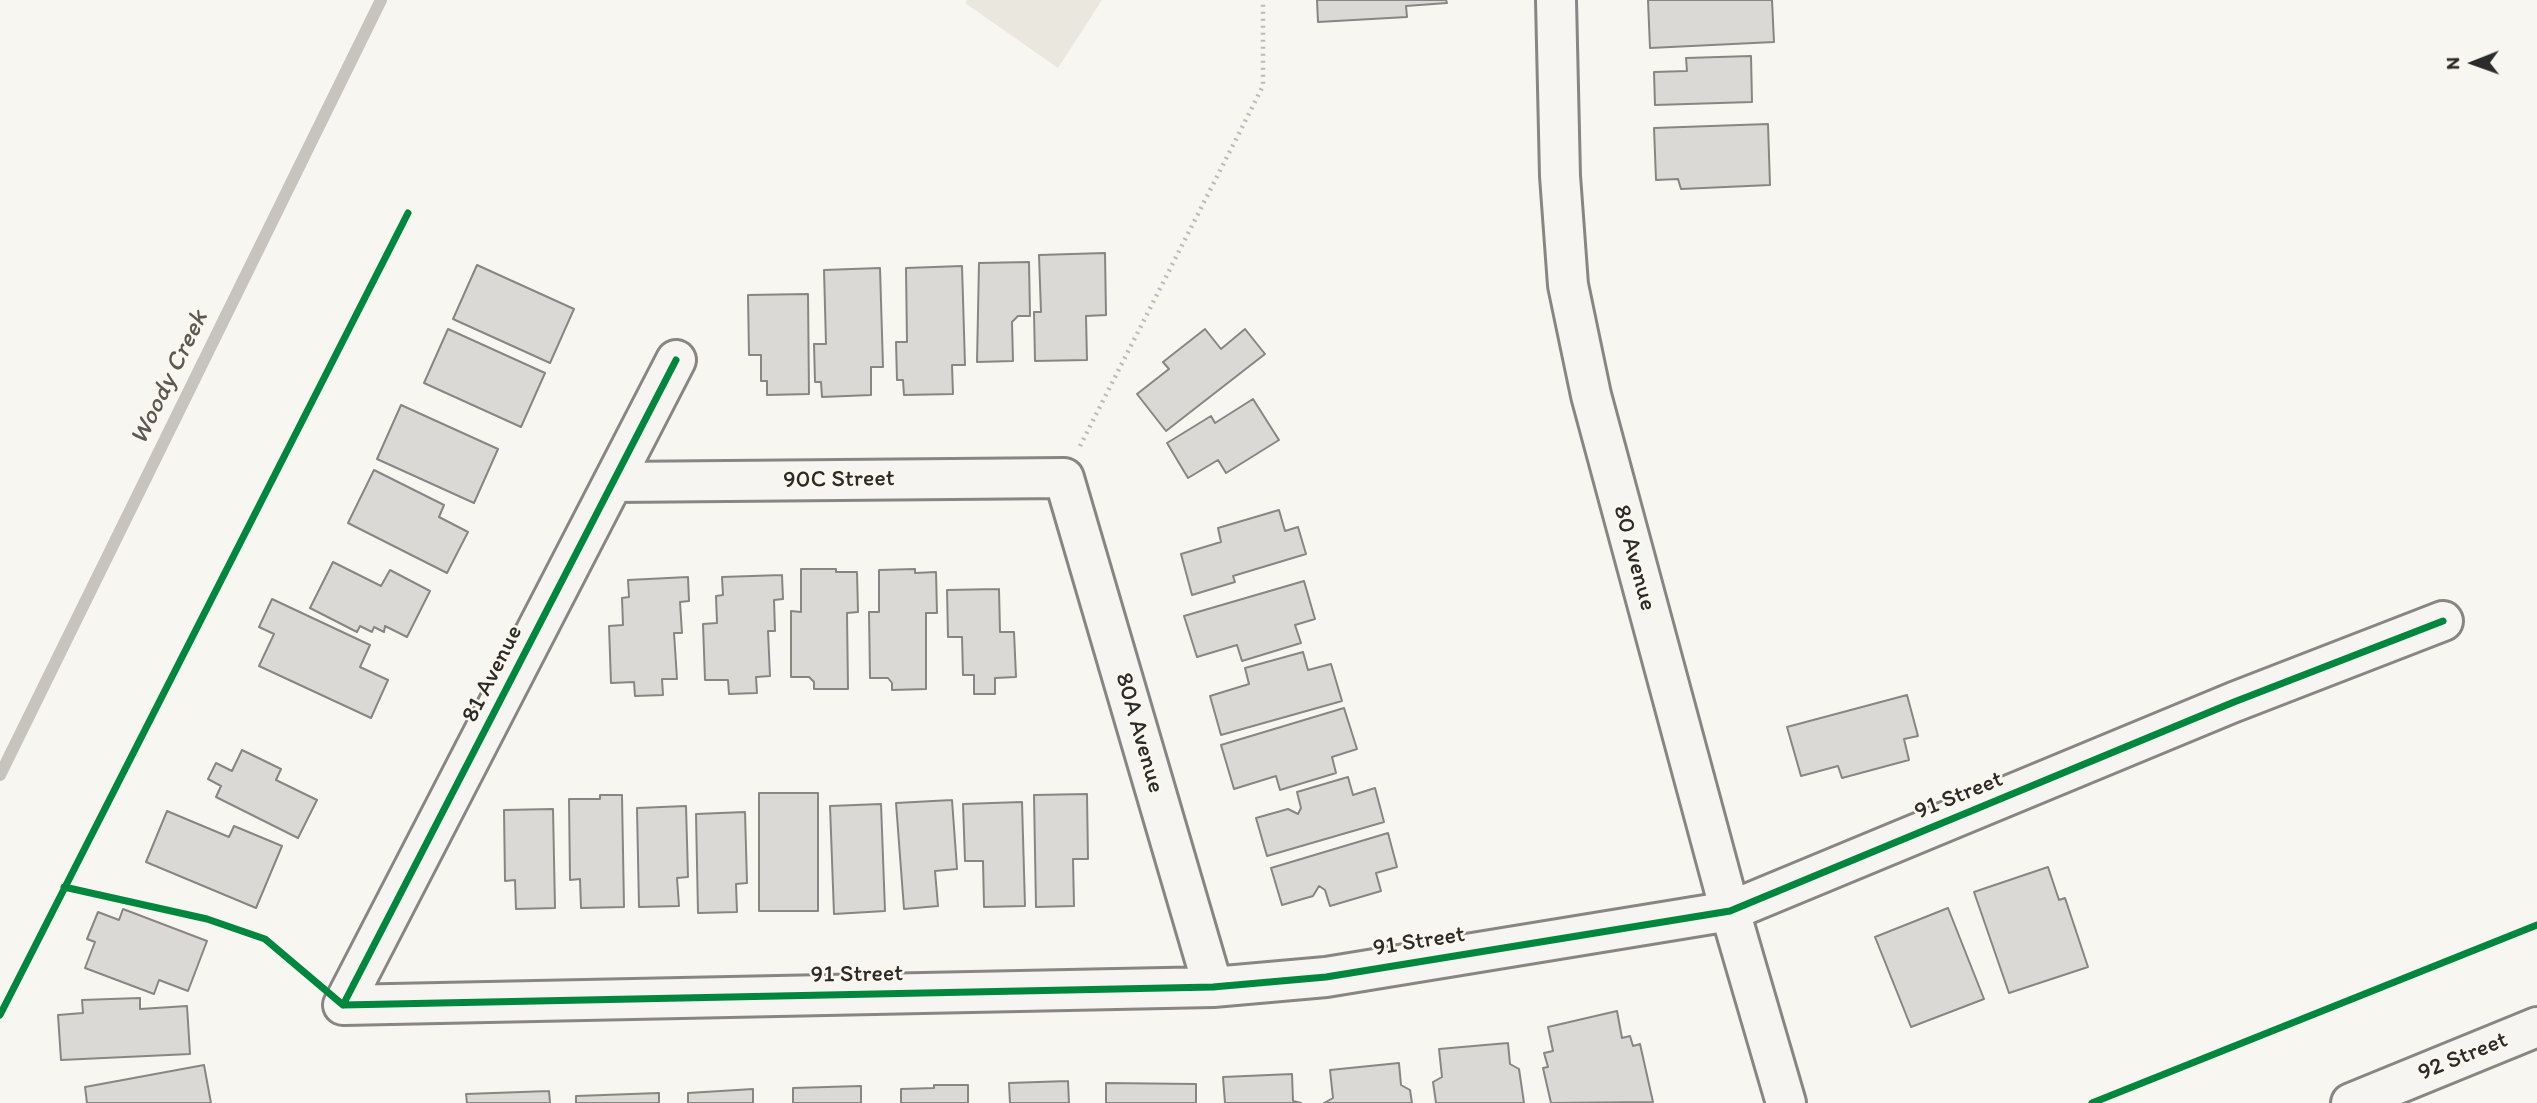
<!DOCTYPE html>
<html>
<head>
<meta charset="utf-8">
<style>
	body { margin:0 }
	#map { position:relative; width:2537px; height:1103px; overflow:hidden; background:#f8f6f0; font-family:Itim,sans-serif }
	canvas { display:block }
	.north { position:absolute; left:2439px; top:28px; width:70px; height:70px; -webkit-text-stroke:5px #fbf7ec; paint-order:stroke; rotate:269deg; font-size:19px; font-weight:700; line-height:28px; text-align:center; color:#2b2b2b }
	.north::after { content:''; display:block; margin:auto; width:24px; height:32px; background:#2b2b2b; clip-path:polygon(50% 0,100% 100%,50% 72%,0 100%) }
</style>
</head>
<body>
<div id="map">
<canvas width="2537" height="1103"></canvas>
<div class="north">N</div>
</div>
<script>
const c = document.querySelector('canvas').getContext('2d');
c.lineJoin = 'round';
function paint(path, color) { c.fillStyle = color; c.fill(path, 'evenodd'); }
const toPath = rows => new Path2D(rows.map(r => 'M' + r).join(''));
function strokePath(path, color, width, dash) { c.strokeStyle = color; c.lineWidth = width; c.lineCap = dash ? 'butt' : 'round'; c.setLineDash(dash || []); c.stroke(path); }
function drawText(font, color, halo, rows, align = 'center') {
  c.font = font + ' Itim,sans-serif'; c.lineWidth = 5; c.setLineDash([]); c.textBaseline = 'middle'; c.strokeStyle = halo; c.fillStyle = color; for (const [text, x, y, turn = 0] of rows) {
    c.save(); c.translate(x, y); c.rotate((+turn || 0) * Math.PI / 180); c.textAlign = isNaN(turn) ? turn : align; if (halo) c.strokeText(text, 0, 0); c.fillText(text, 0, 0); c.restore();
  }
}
paint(toPath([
	[967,0,1102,0,1058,68,965,3]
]), '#e9e7de');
strokePath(toPath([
	[0,775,381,0]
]), '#c6c4bd', 12);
const building = toPath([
	[1317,0,1446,0,1447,3,1406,6,1407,17,1318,22,1317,0],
	[1648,0,1772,0,1774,42,1650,48,1648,0],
	[1751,56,1752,102,1655,105,1654,72,1687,71,1686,58,1751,56],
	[1768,124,1770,185,1681,189,1678,179,1656,180,1654,128,1768,124],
	[1105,253,1106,315,1086,316,1087,360,1035,361,1034,312,1041,312,1039,255,1105,253],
	[1029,262,1030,316,1018,316,1012,322,1013,361,977,362,979,263,1029,262],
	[477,265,574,309,550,363,453,319,477,265],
	[962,266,965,365,952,365,953,394,904,395,903,380,897,380,896,342,907,342,906,268,962,266],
	[880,268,883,367,871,367,871,395,822,397,821,382,815,382,814,344,826,344,824,270,880,268],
	[808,294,809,394,767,395,767,381,761,381,761,355,749,355,748,295,808,294],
	[448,329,545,373,521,427,424,383,448,329],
	[1205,329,1221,349,1245,329,1265,354,1166,431,1137,394,1169,369,1163,362,1205,329],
	[1253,399,1279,440,1226,473,1218,460,1188,478,1167,443,1211,416,1215,423,1253,399],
	[401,405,498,449,474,503,377,459,401,405],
	[374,470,444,505,439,517,468,532,447,573,348,523,374,470],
	[1279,510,1285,531,1298,527,1306,554,1233,576,1235,582,1192,595,1181,554,1221,542,1218,528,1279,510],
	[333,562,381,586,390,570,430,591,407,637,385,626,384,632,374,627,372,632,360,626,357,632,310,608,333,562],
	[801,569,836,569,836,572,857,572,858,612,847,613,848,689,814,689,814,682,809,677,791,677,791,611,801,612,801,569],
	[915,569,915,573,936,572,937,613,926,613,926,689,892,690,892,683,888,678,870,678,869,612,879,612,879,570,915,569],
	[782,575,783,599,774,600,775,631,768,631,770,676,756,677,757,693,729,694,728,680,705,680,703,624,717,623,716,596,723,595,722,577,782,575],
	[688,577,689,601,680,602,682,633,674,633,677,679,662,679,663,695,635,696,634,682,611,683,609,626,623,625,622,598,629,597,628,580,688,577],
	[1304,581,1315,619,1295,625,1301,643,1242,661,1237,645,1197,657,1184,616,1304,581],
	[999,589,1000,632,1014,632,1016,677,995,678,995,694,974,694,974,675,963,675,962,637,948,637,947,590,999,589],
	[272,599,370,645,360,667,388,680,371,718,259,666,274,634,259,627,272,599],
	[1303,652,1308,670,1331,664,1342,701,1221,735,1210,696,1249,684,1245,668,1303,652],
	[1907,695,1918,736,1904,739,1909,760,1842,778,1838,766,1801,776,1787,727,1907,695],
	[1344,708,1357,749,1332,757,1336,773,1280,790,1276,776,1234,789,1221,745,1344,708],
	[242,750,281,769,276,780,317,800,298,838,216,797,221,786,208,779,216,763,232,771,242,750],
	[1348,777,1353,795,1375,788,1384,822,1267,856,1256,818,1288,809,1298,814,1301,808,1297,792,1348,777],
	[759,793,818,793,818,911,759,911,759,793],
	[1087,794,1088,859,1073,859,1074,906,1036,907,1034,795,1087,794],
	[600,795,622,795,624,907,581,908,580,879,570,880,569,799,600,799,600,795],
	[952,800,957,869,935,871,938,906,904,909,896,803,952,800],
	[1022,802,1025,906,984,907,983,861,965,861,963,804,1022,802],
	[881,804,885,911,834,914,830,806,881,804],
	[686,806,688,877,677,878,679,906,639,907,637,808,686,806],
	[553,809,555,908,516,909,515,880,505,881,504,810,553,809],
	[167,811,229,837,234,826,282,846,256,908,146,862,167,811],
	[745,812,747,883,736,884,737,912,698,913,696,814,745,812],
	[1388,833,1397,867,1376,873,1381,891,1330,906,1325,890,1319,886,1313,896,1282,905,1271,868,1388,833],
	[2048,867,2059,900,2065,898,2088,967,2009,993,1974,892,2048,867],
	[1948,908,1984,999,1911,1027,1875,937,1948,908],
	[123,909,207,941,188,991,159,980,154,994,85,968,95,942,87,939,98,912,119,920,123,909],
	[140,998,140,1009,187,1006,190,1054,61,1060,58,1015,83,1013,82,1000,140,998],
	[1617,1011,1622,1038,1630,1036,1633,1046,1640,1044,1653,1102,1551,1103,1543,1068,1548,1067,1544,1053,1553,1051,1548,1027,1617,1011],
	[1508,1043,1510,1064,1519,1069,1524,1103,1436,1103,1433,1082,1442,1077,1439,1049,1508,1043],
	[1399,1063,1401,1085,1410,1090,1412,1103,1324,1103,1333,1098,1330,1070,1399,1063],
	[204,1065,211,1103,87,1103,85,1087,204,1065],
	[1292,1074,1293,1101,1301,1103,1225,1103,1223,1077,1292,1074],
	[1068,1081,1069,1103,1010,1103,1009,1083,1068,1081],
	[1106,1083,1196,1084,1196,1103,1106,1103,1106,1083],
	[934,1085,968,1085,968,1103,901,1103,901,1089,934,1088,934,1085],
	[861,1086,861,1103,793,1103,793,1088,861,1086],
	[753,1089,753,1103,688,1103,688,1093,753,1089],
	[549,1091,550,1103,467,1103,466,1094,549,1091],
	[659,1093,659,1103,576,1103,576,1096,659,1093]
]);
paint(building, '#dbd9d6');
strokePath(building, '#878684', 2);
const minor = toPath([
	[1556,0,1560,176,1568,285,1591,395,1730,911,1786,1103],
	[676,360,343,1005,1213,987,1326,977,1730,911,2234,702,2443,621],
	[615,482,1064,478,1213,987]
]);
const major = toPath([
	[2351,1103,2537,1027]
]);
strokePath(minor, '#878684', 44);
strokePath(major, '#878684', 44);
strokePath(toPath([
	[1080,446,1263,86,1263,0]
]), '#bcbab8', 4.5, [2, 5]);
strokePath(minor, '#f6f5f1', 38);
strokePath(major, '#f6f5f1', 38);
strokePath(toPath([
	[64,887,207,919,265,939,343,1005],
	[343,1005,1213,987,1326,977,1730,911,2234,702,2443,621],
	[343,1005,676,360],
	[0,1015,408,213],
	[2092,1103,2537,925]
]), '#00873e', 7);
drawText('24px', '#2b2b2b', '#fbf7ec', [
	["90C Street",839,480,-1],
	["80 Avenue",1634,558,75],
	["81 Avenue",493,674,-63],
	["80A Avenue",1139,733,74],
	["91 Street",1959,796,-22],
	["91 Street",1419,942,-9],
	["91 Street",857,975,-1],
	["92 Street",2463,1057,-22]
]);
drawText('italic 26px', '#5a5956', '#fbf7ec', [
	["Woody Creek",170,378,-64]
]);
</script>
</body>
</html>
